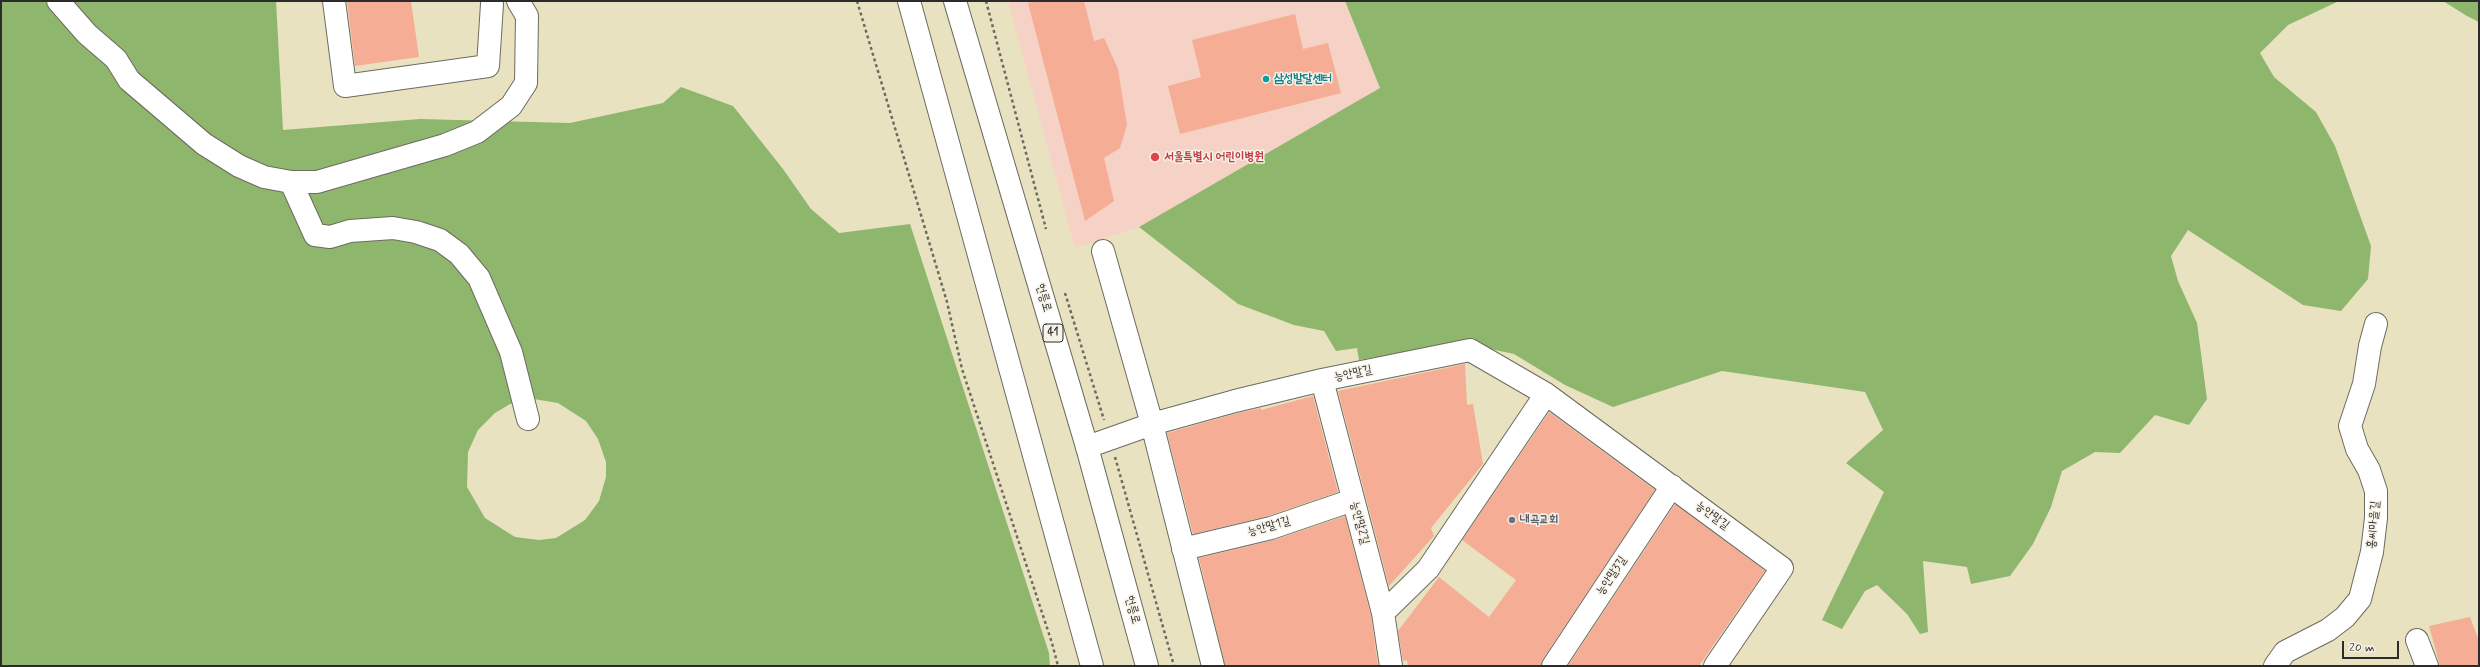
<!DOCTYPE html>
<html>
<head>
<meta charset="utf-8">
<style>
	body { margin:0 }
	#map { position:relative; width:2480px; height:667px; overflow:hidden; background:#e8e2c1; font-family:Mynerve,sans-serif }
	canvas { display:block }
	.frame { position:absolute; inset:0; border:2px solid #2b2b2b; pointer-events:none }
	.scale { position:absolute; left:2342px; top:641px; width:57px; height:18px; box-sizing:border-box; border:2px solid #2b2b2b; border-top:0; padding-left:5px; font-size:12px; line-height:14px; white-space:nowrap; color:#2b2b2b; -webkit-text-stroke:3px #f7f3e8; paint-order:stroke }
</style>
</head>
<body>
<div id="map">
<canvas width="2480" height="667"></canvas>
<div class="frame"></div>
<div class="scale">20 m</div>
</div>
<script>
const c = document.querySelector('canvas').getContext('2d');
c.lineJoin = 'round';
function paint(path, color) { c.fillStyle = color; c.fill(path, 'evenodd'); }
const toPath = rows => new Path2D(rows.map(r => 'M' + r).join(''));
function strokePath(path, color, width, dash) { c.strokeStyle = color; c.lineWidth = width; c.lineCap = dash ? 'butt' : 'round'; c.setLineDash(dash || []); c.stroke(path); }
function drawText(font, color, halo, rows, align = 'center') {
  c.font = font + ' Mynerve,"Poor Story",sans-serif'; c.lineWidth = 3; c.setLineDash([]); c.textBaseline = 'middle'; c.strokeStyle = halo; c.fillStyle = color; for (const [text, x, y, turn = 0] of rows) {
    c.save(); c.translate(x, y); c.rotate((+turn || 0) * Math.PI / 180); c.textAlign = isNaN(turn) ? turn : align; if (halo) c.strokeText(text, 0, 0); c.fillText(text, 0, 0); c.restore();
  }
}
paint(toPath([
	[1008,1,1345,1,1380,88,1139,227,1075,248]
]), '#f6d1c5');
paint(toPath([
	[1,1,276,1,283,130,420,119,570,123,663,103,681,87,733,106,783,169,811,209,839,233,910,224,1049,653,1050,666,1,666],
	[534,399,558,403,586,421,598,439,606,462,606,477,599,501,585,520,556,538,539,540,515,537,485,518,467,487,468,452,478,430,495,413,510,404],
	[1345,1,2339,1,2288,25,2260,53,2274,77,2316,112,2335,146,2371,246,2368,279,2341,311,2303,305,2188,230,2171,256,2178,281,2197,323,2207,399,2189,425,2155,415,2120,453,2095,452,2062,471,2051,507,2033,544,2010,576,1971,584,1967,567,1923,561,1928,632,1920,634,1907,614,1877,585,1865,591,1842,629,1822,620,1884,492,1846,463,1883,430,1865,392,1722,371,1613,407,1565,385,1514,354,1462,343,1359,360,1357,348,1336,351,1324,331,1294,325,1238,304,1139,227,1380,88],
	[2443,1,2479,1,2479,22,2467,16]
]), '#8eb66c');
paint(toPath([
	[347,1,411,1,419,57,355,66],
	[1036,1,1084,1,1094,41,1104,38,1118,69,1127,125,1120,148,1104,158,1114,201,1085,221,1028,3],
	[1295,14,1303,49,1328,43,1341,93,1180,134,1168,86,1201,77,1192,40],
	[1465,364,1467,405,1473,404,1483,464,1431,528,1434,536,1389,586,1338,391],
	[1313,396,1338,492,1268,516,1193,534,1167,433,1238,413,1261,408,1261,410],
	[1549,412,1655,490,1543,659,1541,666,1408,666,1407,660,1403,661,1398,631,1439,577,1489,617,1516,580,1462,540],
	[1675,504,1765,571,1699,666,1568,666],
	[1345,516,1371,616,1378,666,1225,666,1199,558,1274,540],
	[2470,617,2479,641,2479,666,2440,666,2429,626]
]), '#f5ad95');
const minor = toPath([
	[58,1,87,34,116,59,129,80,204,144,239,166,264,177,291,182,317,182,445,145,477,132,511,106,526,83,527,16,518,1],
	[334,1,345,86,488,66,492,4],
	[291,182,315,235,330,237,350,231,393,228,416,232,440,240,459,254,479,278,511,352,528,419],
	[1103,251,1152,424,1213,666],
	[1322,380,1383,613,1391,666],
	[1087,447,1152,424,1235,401,1322,380,1470,350,1546,394,1782,568,1715,666],
	[1183,549,1271,528,1353,500],
	[1383,613,1428,569,1546,394],
	[2417,640,2427,666],
	[1553,666,1672,486],
	[2275,666,2285,652,2328,630,2345,617,2360,599,2372,552,2376,518,2376,491,2369,470,2357,449,2350,426,2364,384,2370,346,2376,324]
]);
const major = toPath([
	[909,1,1092,666],
	[955,1,1087,447,1147,666]
]);
strokePath(minor, '#6d6b60', 24);
strokePath(major, '#6d6b60', 24);
strokePath(toPath([
	[857,1,947,302,962,369,1052,643,1058,666],
	[986,1,1046,229],
	[1065,293,1104,420],
	[1115,457,1174,666]
]), '#6d6b60', 2.5, [3, 3]);
strokePath(minor, '#fff', 22);
strokePath(major, '#fff', 22);
for (const [x, y, r, color] of [
	[1266,79,4,"#0f9aa8"],
	[1155,157,5,"#e0444e"],
	[1512,520,4,"#6b7280"]
]) { const dot = new Path2D(); dot.arc(x, y, r, 0, 2 * Math.PI); c.fillStyle = color; c.fill(dot); strokePath(dot, '#f7f3e8', 1.5); }
for (const [x, y, w] of [
	[1053,333,20]
]) { const box = new Path2D(); box.roundRect(x - w / 2, y - 9, w, 18, 3); c.fillStyle = '#f7f3e8'; c.fill(box); strokePath(box, '#2b2b2b', 1); }
drawText('bold 11px', '#2b2b2b', null, [
	["41",1053,333]
]);
drawText('bold 12px', '#0d838f', '#f7f3e8', [
	["삼성발달센터",1274,79]
], 'left');
drawText('bold 12px', '#be3a42', '#f7f3e8', [
	["서울특별시 어린이병원",1164,157]
], 'left');
drawText('12px', '#2b2b2b', '#f7f3e8', [
	["헌릉로",1043,298,74],
	["능안말길",1353,374,-12],
	["능안말길",1712,516,37],
	["능안말2길",1359,523,75],
	["홍씨마을길",2374,525,-85],
	["능안말1길",1269,527,-16],
	["능안말3길",1612,576,-56],
	["헌릉로",1132,610,75]
]);
drawText('bold 12px', '#5b616d', '#f7f3e8', [
	["내곡교회",1520,520]
], 'left');
</script>
</body>
</html>
